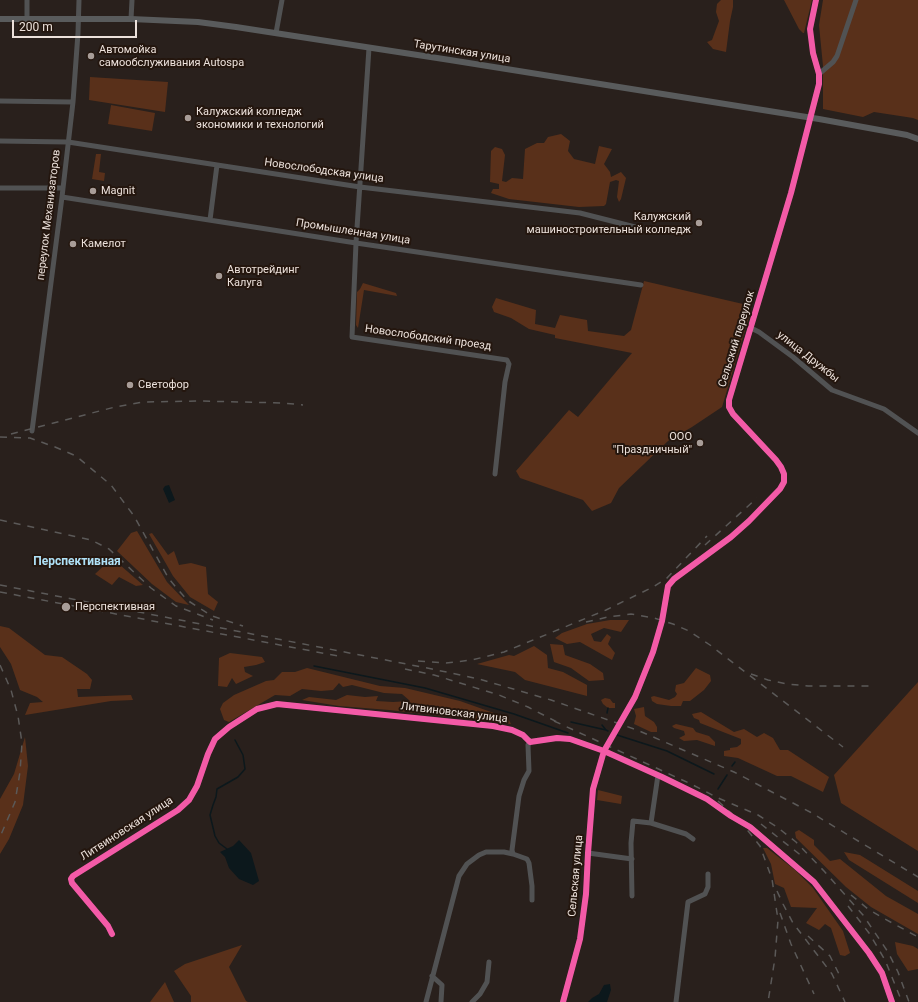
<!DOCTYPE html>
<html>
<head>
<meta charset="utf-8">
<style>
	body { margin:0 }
	#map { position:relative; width:918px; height:1002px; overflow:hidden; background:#29201c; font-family:Roboto,sans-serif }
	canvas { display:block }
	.scale { position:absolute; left:12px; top:20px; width:125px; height:18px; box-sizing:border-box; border:2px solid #ece1db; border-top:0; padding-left:5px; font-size:12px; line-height:14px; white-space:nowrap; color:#ece1db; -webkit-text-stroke:3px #24160e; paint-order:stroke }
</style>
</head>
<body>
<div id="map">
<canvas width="918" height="1002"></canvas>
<div class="scale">200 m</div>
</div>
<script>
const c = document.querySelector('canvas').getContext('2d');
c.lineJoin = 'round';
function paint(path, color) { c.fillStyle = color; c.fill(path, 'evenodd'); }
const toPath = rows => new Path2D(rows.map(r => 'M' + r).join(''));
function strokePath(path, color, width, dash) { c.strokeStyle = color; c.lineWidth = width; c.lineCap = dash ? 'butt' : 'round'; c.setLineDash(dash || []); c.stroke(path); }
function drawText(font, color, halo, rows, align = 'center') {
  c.font = font + ' Roboto,sans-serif'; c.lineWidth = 4; c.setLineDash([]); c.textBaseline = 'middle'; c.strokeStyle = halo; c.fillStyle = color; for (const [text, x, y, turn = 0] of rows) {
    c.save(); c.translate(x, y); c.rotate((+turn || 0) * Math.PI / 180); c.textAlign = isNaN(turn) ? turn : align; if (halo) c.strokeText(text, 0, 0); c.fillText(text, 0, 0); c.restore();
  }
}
paint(toPath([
	[721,0,733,0,733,7,730,21,726,52,713,49,707,42,712,40,719,21,716,12,717,4],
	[784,0,812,0,804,33,803,33,799,29],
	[823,0,918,0,918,120,913,118,874,112,863,117,823,109,823,66,819,25],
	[90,77,168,82,165,112,89,100],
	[111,105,155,113,152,131,108,124],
	[561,134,570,141,568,151,574,159,595,164,599,146,612,149,604,164,610,172,611,177,621,172,626,178,621,199,619,202,617,197,619,181,616,180,610,182,606,204,604,206,579,207,509,199,491,193,493,189,499,189,499,184,490,182,491,151,495,147,502,149,505,155,502,181,506,182,512,178,523,179,525,149,537,143,544,143,548,137],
	[96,154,101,154,99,172,105,173,104,181,92,179],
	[644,281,743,304,749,317,722,407,692,427,668,441,619,488,611,503,592,511,583,500,520,478,516,471,569,410,578,417,632,353,555,338,555,335,529,329,511,318,494,312,492,307,496,298,536,310,535,324,555,328,560,315,587,320,588,331,624,336,631,330],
	[363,283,396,293,397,296,364,290,358,328,356,325,357,292,360,289],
	[137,531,167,582,189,605,176,602,152,584,117,551,131,533],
	[152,533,168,555,174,551,179,565,191,563,206,567,208,594,218,602,214,611,190,597,173,576,149,534],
	[112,558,143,585,136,586,119,577,112,585,95,574],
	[610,620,629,620,621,632,604,628,591,634,594,641,601,642,607,634,611,637,608,644,615,653,612,660,580,642,567,644,555,638,562,633,587,624],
	[0,626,9,628,45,655,62,657,87,674,92,680,90,689,77,689,78,697,131,695,133,700,111,701,25,715,30,703,43,702,37,697,20,690,11,664,0,647],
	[550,644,563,645,565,655,590,664,603,673,604,680,589,681,571,668,554,662],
	[534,646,547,655,548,668,563,672,587,685,587,696,525,680,515,672,477,664,509,655,514,656],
	[230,653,262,657,265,662,256,665,244,667,245,672,253,676,236,684,232,678,227,687,218,686,219,658],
	[307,668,380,686,405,688,460,701,508,718,511,724,389,710,339,706,302,700,309,697,336,700,347,695,365,697,378,696,376,701,393,702,410,701,402,694,384,693,352,685,343,687,339,683,333,690,321,691,302,689,290,696,275,695,229,722,224,720,220,709,223,703,234,695,266,681,274,680,282,672,295,672],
	[696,668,710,675,711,681,704,690,690,701,683,701,681,706,671,706,657,704,652,701,651,697,654,696,669,700,675,697,677,694,675,691,676,685,684,683],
	[918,682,918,851,841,803,834,775],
	[605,698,610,699,613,703,615,703,615,708,608,708,603,704,601,700],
	[644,707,645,716,654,722,657,727,657,732,651,732,634,724,636,716,634,709],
	[701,712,734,732,744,729,757,737,764,733,773,738,780,750,788,750,829,777,823,792,791,776,777,776,738,758,724,756,724,751,730,750,730,748,737,747,741,744,741,739,700,723,699,720,694,718,692,714],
	[676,724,693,728,696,732,709,736,715,742,715,746,697,740,684,741,679,738,685,735,684,731,674,728,672,726],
	[25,737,28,766,23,805,9,839,0,854,0,799,14,774],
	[598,790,622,796,621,804,597,800],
	[799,830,814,840,814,845,830,861,840,859,886,896,918,914,918,934,871,907,846,887,796,838,795,832],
	[763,848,767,848,795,870,813,888,843,931,850,953,845,956,840,955,831,928,825,924,819,930,806,923,817,908,791,907,784,888,775,884,771,864],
	[844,852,860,855,918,891,918,903,849,860],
	[895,942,913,946,918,949,918,969,908,971,897,954],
	[242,945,229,967,246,1001,248,1002,191,1002,191,996,174,971,185,964],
	[165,982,174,1002,150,1002]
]), '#59301a');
paint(toPath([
	[169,485,175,500,169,503,163,489,165,486],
	[239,840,251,853,259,881,253,885,239,879,229,868,225,857,220,852,233,846],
	[610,984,611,990,607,1002,588,1002,592,998,599,994,604,985]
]), '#0c181c');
strokePath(toPath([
	[314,666,425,688,514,714,568,733],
	[607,713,608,708],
	[571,722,606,730,608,731],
	[602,725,606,730],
	[617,735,667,751,714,774],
	[732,766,735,762],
	[718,789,727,775],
	[227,849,219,843,215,836,210,815,213,805,216,797,217,789,238,777,245,769,243,755,235,740]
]), '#0c181c', 1.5);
strokePath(toPath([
	[27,19,27,0],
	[131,19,132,0],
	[276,33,282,0],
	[369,48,356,243,352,337,507,360,509,364,505,382,495,474],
	[819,74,833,62,837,56,856,0],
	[0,101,73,102],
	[0,141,68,142,360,187,580,213,643,229],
	[0,188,63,188],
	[62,197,356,243,641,285],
	[210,220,217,165],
	[751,328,759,332,793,357,832,390,884,409,918,433],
	[32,431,62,197,73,102,78,33,79,0],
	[530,742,528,745,529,771,524,780,519,796,512,850,513,854,527,859,529,863,532,886,532,900],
	[658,775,651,823,686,834,693,839],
	[588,853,632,859],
	[632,896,631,843,633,821,651,823],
	[112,934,108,926,72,883,71,879,73,876,178,810,189,800,197,786,208,754,215,739,229,727,257,709,277,704,493,726,512,730,523,735,530,742,557,738,570,739,604,751,662,777,707,799,731,816,750,827,814,882,869,953,882,973,892,1002],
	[432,976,442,985,441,1002],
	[426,1002,459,876,467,864,479,855,486,852,504,852,513,854],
	[472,1002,480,994,487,982,489,962],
	[563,1002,580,939,586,894,588,853,593,789,604,751,635,697,653,652,662,621,668,586,674,579,731,537,749,521,780,489,784,482,784,474,781,467,776,460,733,414,729,407,729,400,791,193,819,84,819,74,813,53,810,29,816,0],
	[676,1002,688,902,705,894,708,887,708,874]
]), '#515253', 5);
strokePath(toPath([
	[0,19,131,19,198,22,236,27,450,60,819,119,907,135,918,139]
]), '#595b5c', 6);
strokePath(toPath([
	[11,434,115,407,143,402,199,401,283,403,303,405],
	[0,437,30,438,55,447,76,456,111,485,134,516,169,579,187,600,212,616,243,626],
	[0,520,91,540,109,549,151,588,176,606,213,620],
	[705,545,757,498],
	[0,585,432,669,479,679,551,700,637,730,734,772,810,812,918,877],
	[0,592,338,656],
	[586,622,608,617,631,614,654,618,673,624,689,631,710,645,843,747],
	[418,661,446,663,472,660,504,652,606,610,653,587,667,578,707,536],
	[0,665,11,690,18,716,22,743,20,772,15,802,0,837],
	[405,669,434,675,499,695,528,707,559,723],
	[751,674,768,680,787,684,808,686,870,686],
	[554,721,691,784,718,798,758,815,777,827,796,842,824,871,863,915,888,952,898,972,909,1002],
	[718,801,741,822,760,846,772,879,778,920,775,958,768,1002],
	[761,824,803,857],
	[777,891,783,904,793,923,832,974,845,1002],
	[851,895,868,909,883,918,918,937],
	[848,906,869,933,885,960,902,1002],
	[780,913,791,944,814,994],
	[808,936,830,956,839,974]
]), '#5b5958', 1.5, [7, 7]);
strokePath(toPath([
	[112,934,108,926,72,883,71,879,73,876,178,810,189,800,197,786,208,754,215,739,229,727,257,709,277,704,493,726,512,730,523,735,530,742,557,738,570,739,604,751,662,777,707,799,731,816,750,827,814,882,869,953,882,973,892,1002],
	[563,1002,580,939,586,894,588,853,593,789,604,751,635,697,653,652,662,621,668,586,674,579,731,537,749,521,780,489,784,482,784,474,781,467,776,460,733,414,729,407,729,400,791,193,819,84,819,74,813,53,810,29,816,0]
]), '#f35aa7', 6);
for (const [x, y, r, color] of [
	[91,56,4,"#a89d98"],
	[188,118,4,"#a89d98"],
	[93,191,4,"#a89d98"],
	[699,223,4,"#a89d98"],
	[73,244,4,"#a89d98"],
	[219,276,4,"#a89d98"],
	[130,385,4,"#a89d98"],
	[700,443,4,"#a89d98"],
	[66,607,5,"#a89d98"]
]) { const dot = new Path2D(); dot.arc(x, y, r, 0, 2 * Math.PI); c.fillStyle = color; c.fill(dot); strokePath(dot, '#24160e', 1.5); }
drawText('11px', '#ece1db', '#24160e', [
	["Автомойка",99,50],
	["самообслуживания Autospa",99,63],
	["Калужский колледж",196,112],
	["экономики и технологий",196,125],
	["Magnit",101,191],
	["Калужский",691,217,"right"],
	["машиностроительный колледж",691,230,"right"],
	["Камелот",81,244],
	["Автотрейдинг",227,270],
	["Калуга",227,283],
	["Светофор",138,385],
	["ООО",692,437,"right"],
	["\"Праздничный\"",692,450,"right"],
	["Перспективная",75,607]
], 'left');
drawText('11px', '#ece1db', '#24160e', [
	["Тарутинская улица",462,52,9],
	["Новослободская улица",324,171,8],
	["переулок Механизаторов",49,215,-83],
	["Промышленная улица",353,232,9],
	["Новослободский проезд",428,338,8],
	["Сельский переулок",737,339,-73],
	["улица Дружбы",808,357,38],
	["Литвиновская улица",454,713,7],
	["Литвиновская улица",127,829,-33],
	["Сельская улица",576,876,-85]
]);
drawText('bold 12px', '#afe1f7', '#24160e', [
	["Перспективная",77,562]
]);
</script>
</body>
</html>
